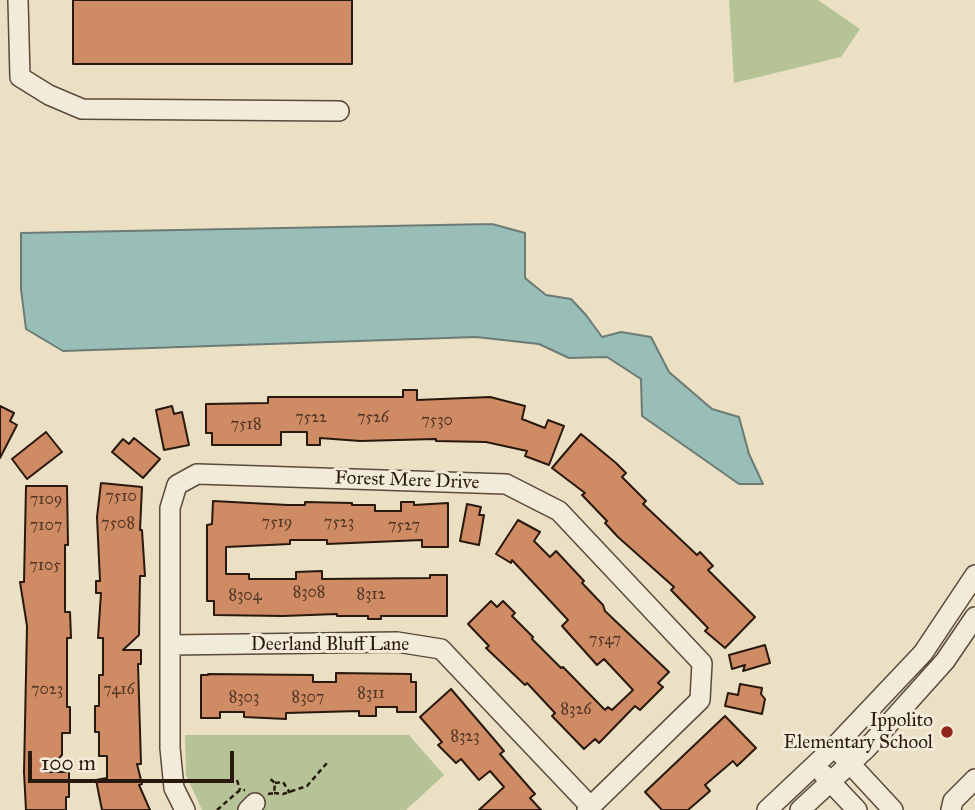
<!DOCTYPE html>
<html>
<head>
<meta charset="utf-8">
<style>
	body { margin:0 }
	#map { position:relative; width:975px; height:810px; overflow:hidden; background:#ece0c4; font-family:"IM FELL Great Primer",serif }
	canvas { display:block }
	.scale { position:absolute; left:28px; top:751px; width:206px; height:32px; box-sizing:border-box; border:4px solid #29180e; border-top:0; padding-left:9px; font-size:21px; line-height:24px; white-space:nowrap; color:#29180e; -webkit-text-stroke:5px #f3ebd9; paint-order:stroke }
</style>
</head>
<body>
<div id="map">
<canvas width="975" height="810"></canvas>
<div class="scale">100 m</div>
</div>
<script>
const c = document.querySelector('canvas').getContext('2d');
c.lineJoin = 'round';
function paint(path, color) { c.fillStyle = color; c.fill(path, 'evenodd'); }
const toPath = rows => new Path2D(rows.map(r => 'M' + r).join(''));
function strokePath(path, color, width, dash) { c.strokeStyle = color; c.lineWidth = width; c.lineCap = dash ? 'butt' : 'round'; c.setLineDash(dash || []); c.stroke(path); }
function drawText(font, color, halo, rows, align = 'center') {
  c.font = font + ' "IM FELL Great Primer",serif'; c.lineWidth = 6; c.setLineDash([]); c.textBaseline = 'middle'; c.strokeStyle = halo; c.fillStyle = color; for (const [text, x, y, turn = 0] of rows) {
    c.save(); c.translate(x, y); c.rotate((+turn || 0) * Math.PI / 180); c.textAlign = isNaN(turn) ? turn : align; if (halo) c.strokeText(text, 0, 0); c.fillText(text, 0, 0); c.restore();
  }
}
paint(toPath([
	[729,0,818,0,860,29,841,57,734,83],
	[185,735,409,735,444,775,406,810,202,810,186,775]
]), '#b5c396');
const water = toPath([
	[492,224,525,233,525,278,546,295,571,299,586,315,602,337,621,332,651,337,669,372,712,409,739,417,749,454,763,484,739,484,642,416,641,379,607,357,569,358,539,344,476,337,63,351,26,329,21,289,21,233,492,224]
]);
paint(water, '#99bdb7');
strokePath(water, '#6c7b73', 2);
const building = toPath([
	[73,0,352,0,352,64,73,64,73,0],
	[403,390,417,390,417,400,490,397,525,406,522,419,545,428,548,420,564,426,549,465,525,456,527,451,486,442,436,441,436,439,360,441,320,438,320,445,307,445,307,432,281,432,281,445,212,445,212,433,206,433,206,404,268,403,268,397,403,397,403,390],
	[0,406,14,413,10,421,17,425,0,458,0,406],
	[172,406,174,414,182,412,189,445,164,450,156,410,172,406],
	[46,432,62,452,27,479,12,459,46,432],
	[581,434,616,463,626,473,622,477,646,501,643,504,697,555,700,552,713,566,708,570,755,617,725,648,705,631,708,628,671,590,674,587,618,537,605,523,607,521,582,495,585,493,552,468,581,434],
	[134,438,160,459,143,478,112,452,123,439,129,444,134,438],
	[101,483,142,487,140,530,142,530,145,576,140,576,139,635,123,650,141,650,141,664,138,664,141,764,137,764,142,784,139,785,150,810,102,810,96,780,107,778,107,756,99,756,99,732,95,732,95,706,99,706,99,675,103,675,103,638,98,638,101,593,96,593,96,581,100,581,97,517,101,483],
	[26,486,67,486,68,545,65,545,65,612,70,612,71,638,67,638,67,707,70,707,70,733,62,733,62,755,45,772,69,772,69,797,66,797,66,810,26,810,24,772,27,626,20,582,24,582,26,486],
	[213,501,288,505,305,505,305,502,352,503,352,505,375,505,375,511,401,511,401,502,414,502,414,505,448,503,448,547,422,547,422,540,327,544,327,540,290,540,290,544,226,547,226,574,249,574,249,579,296,579,296,572,322,571,322,579,430,578,430,575,447,575,447,616,381,616,381,619,368,619,368,616,337,616,337,614,283,616,214,615,214,601,207,601,207,525,212,524,213,501],
	[467,504,481,507,479,515,484,515,479,545,460,541,467,504],
	[518,520,540,532,534,541,550,557,556,551,584,581,582,583,603,605,605,611,669,672,658,683,663,687,640,710,635,706,599,743,595,739,584,749,552,716,555,713,527,683,525,685,486,648,489,646,468,624,491,601,497,607,503,601,515,613,512,616,533,637,532,639,561,668,563,667,605,710,608,707,612,710,633,690,604,659,597,665,562,626,568,620,512,560,511,563,496,554,518,520],
	[765,645,770,663,743,671,745,665,732,669,729,655,765,645],
	[336,673,411,674,411,682,416,682,416,712,397,712,397,707,376,707,376,716,359,716,359,711,286,713,286,719,244,717,244,712,220,712,220,718,201,718,201,675,208,675,208,674,313,675,313,682,336,682,336,673],
	[740,684,762,688,761,694,765,699,762,714,725,706,728,693,738,695,740,684],
	[451,689,504,751,500,754,535,794,530,798,541,810,479,810,504,787,490,771,479,780,461,759,456,763,438,745,442,742,420,717,451,689],
	[725,716,756,748,737,766,733,761,705,785,710,791,688,810,662,810,645,792,725,716]
]);
paint(building, '#ce8b64');
strokePath(building, '#29180e', 2);
const minor = toPath([
	[18,0,20,77,49,95,82,109,339,111],
	[170,645,397,642,441,649,591,807],
	[841,754,893,810],
	[823,774,857,810],
	[185,810,174,788,170,748,170,508,177,485,197,474,506,484,559,511,702,663,700,700,587,810],
	[248,810,255,803],
	[767,810,834,747,923,653,975,575],
	[800,810,867,748,945,661,975,617],
	[951,810,953,801,975,779]
]);
strokePath(minor, '#5a4a3c', 22);
strokePath(toPath([
	[237,780,240,790],
	[275,783,283,782,290,793],
	[274,793,283,794,307,786,327,763],
	[268,794,274,793,275,783,268,777],
	[217,810,240,790,245,790]
]), '#29180e', 2.5, [5, 3.5]);
strokePath(minor, '#f3ebd9', 19);
for (const [x, y, r, color] of [
	[947,732,7,"#8f2418"]
]) { const dot = new Path2D(); dot.arc(x, y, r, 0, 2 * Math.PI); c.fillStyle = color; c.fill(dot); strokePath(dot, '#f3ebd9', 2.5); }
drawText('16px', '#523524', null, [
	["7522",311,418],
	["7526",373,418],
	["7530",437,421],
	["7518",246,425],
	["7510",121,497],
	["7109",46,500],
	["7519",277,523],
	["7523",339,523],
	["7508",118,524],
	["7107",46,526],
	["7527",404,526],
	["7105",45,566],
	["8308",309,593],
	["8312",371,595],
	["8304",245,596],
	["7547",605,640],
	["7023",47,690],
	["7416",119,690],
	["8311",371,694],
	["8303",244,698],
	["8307",308,698],
	["8326",576,710],
	["8323",465,737]
]);
drawText('19px', '#29180e', '#f3ebd9', [
	["Forest Mere Drive",407,481,2],
	["Deerland Bluff Lane",330,645]
]);
drawText('19px', '#29180e', '#f3ebd9', [
	["Ippolito",933,721],
	["Elementary School",933,743]
], 'right');
</script>
</body>
</html>
